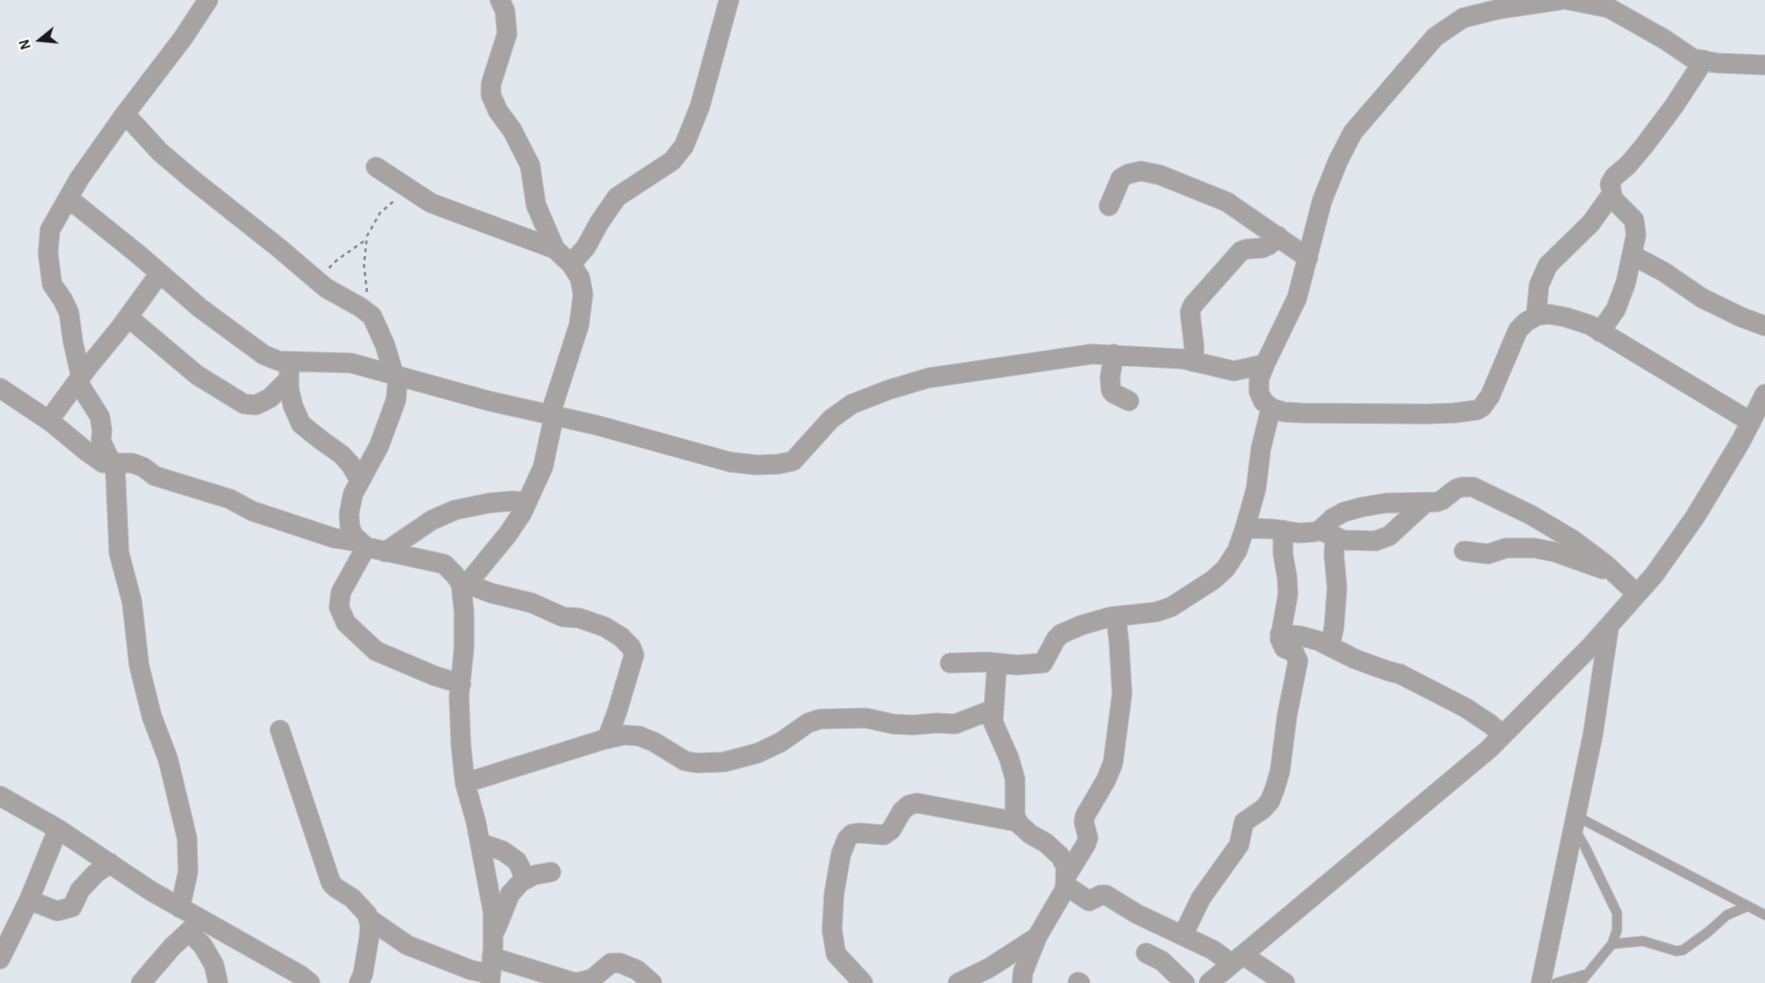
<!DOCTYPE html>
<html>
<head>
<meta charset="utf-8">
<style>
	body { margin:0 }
	#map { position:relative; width:1765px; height:983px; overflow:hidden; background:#e2e6ed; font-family:"Alegreya Sans",sans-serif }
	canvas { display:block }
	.north { position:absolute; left:15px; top:15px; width:50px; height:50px; -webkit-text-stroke:4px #fff; paint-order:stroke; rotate:253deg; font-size:14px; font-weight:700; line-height:20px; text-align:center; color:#17181a }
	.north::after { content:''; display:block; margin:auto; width:18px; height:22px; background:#17181a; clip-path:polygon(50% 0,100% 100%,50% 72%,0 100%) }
</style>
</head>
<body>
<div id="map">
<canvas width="1765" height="983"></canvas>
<div class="north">N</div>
</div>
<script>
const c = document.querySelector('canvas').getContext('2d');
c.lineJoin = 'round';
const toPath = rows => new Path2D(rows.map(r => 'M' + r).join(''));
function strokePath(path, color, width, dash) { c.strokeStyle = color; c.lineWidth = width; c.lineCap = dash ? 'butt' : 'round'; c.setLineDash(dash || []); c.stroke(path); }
const service = toPath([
	[1576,816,1765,915],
	[1575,830,1585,847,1617,913,1617,930,1612,944,1580,983],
	[1612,944,1643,941,1676,951,1683,950,1708,932,1727,915,1748,906],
	[1556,983,1587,974]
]);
const minor = toPath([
	[500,0,505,11,507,34,491,84,491,95,498,111,512,130,530,165,536,205,555,249],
	[1560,0,1499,9,1463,18,1435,37,1353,132,1338,161,1322,201,1297,298,1265,364,1259,379,1259,392,1263,401,1271,408,1284,412,1302,413,1426,414,1454,413,1477,410,1482,407,1490,396,1518,330,1526,322,1536,316,1548,314,1565,317,1590,325,1751,422],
	[1568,0,1609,8,1664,39,1692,58,1717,63,1765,65],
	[125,114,160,152,193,180,279,248,326,288,360,307,372,316,385,345,394,375],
	[376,167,431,203,555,249,571,264,580,278,583,294,579,325,550,415],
	[68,198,139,255,200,308,264,355,279,361,351,363,489,401,596,425,730,462,757,465,779,464,793,461,831,419,852,404,888,390,928,378,1092,354,1183,359,1234,371,1265,364],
	[1109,206,1121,178,1128,174,1141,171,1160,175,1227,202,1308,258],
	[1632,255,1664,272,1702,298,1741,317,1765,326],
	[571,264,586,247,599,223,617,197,672,161,684,146,700,106,729,0],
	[1536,316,1539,285,1548,265,1591,223,1611,195],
	[128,317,197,375,244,404,256,405,270,398,289,379],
	[1600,332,1616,309,1626,282,1636,235,1634,220,1613,199,1610,184,1614,177,1628,165,1644,146,1674,106,1704,60],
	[1114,354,1110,377,1111,390,1113,393,1129,401],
	[1194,362,1194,346,1190,312,1193,305,1241,251,1247,249,1262,248,1269,245,1278,236],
	[289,371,289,389,293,406,301,424,321,440,342,455,351,465,360,481],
	[398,376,396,400,379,446,353,494,349,514,350,527,353,535,366,547,444,564,455,575,461,584,464,612,464,648,459,697,461,746,465,783,476,822,493,912,493,948,490,983],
	[81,377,73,342,69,313,63,300,52,284,48,253,50,230,79,179,125,114,183,38,208,0],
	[78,382,100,417,102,431,101,441,112,464],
	[0,388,51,422,86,451,103,463,132,463,143,467,155,476,230,499,252,511,334,538,359,542],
	[49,420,88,367,120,328,160,273],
	[115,463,119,553,132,602,139,665,152,717,168,759,187,838,188,872,180,908],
	[1245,528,1272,529,1299,533,1314,532,1320,530,1333,518,1344,512,1362,507,1386,503,1436,502,1442,500,1456,489,1462,487,1473,487,1531,515,1573,540,1605,564,1637,594],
	[1320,530,1343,540,1375,541,1389,536,1426,502],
	[366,547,341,592,339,607,346,623,376,651,435,676,461,684],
	[1464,551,1488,554,1506,548,1534,548,1555,552,1603,569],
	[385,552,432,520,455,510,489,503,512,501,527,502],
	[467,584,491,593,532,603,563,617,579,618,605,627,621,637,631,647,634,655,617,712,607,739],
	[462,590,508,534,522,513,543,467,554,416],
	[1280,634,1301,636,1319,641,1355,659,1388,671,1400,674,1466,708,1490,724,1503,735],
	[1330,646,1334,627,1337,588,1334,555,1335,536],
	[950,663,987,662,1017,665,1043,663,1056,639,1061,634,1082,625,1110,617,1156,612,1171,607,1213,580,1226,568,1237,551,1245,528,1256,489,1261,448,1271,408],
	[997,663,993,722,1009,758,1015,779,1015,816,1019,824,1030,834,1046,843,1060,856,1066,867,1065,889,1037,937,1023,972,1022,983],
	[280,730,331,883,336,888,352,898,367,914,370,925,369,938,363,974,359,983],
	[465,783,602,740,624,735,639,736,654,742,685,761,697,763,724,762,758,753,781,742,808,723,820,719,866,718,893,724,913,725,937,723,955,724,994,709],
	[0,796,58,829,151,891,300,975,310,983],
	[480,843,503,851,517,861,521,869,524,880],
	[1067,875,1086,844,1088,838,1084,822,1085,816,1106,780,1113,763,1122,694,1119,642,1116,617],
	[1065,885,1089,901,1101,895,1106,895,1137,914,1213,950,1232,964],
	[29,900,57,911,72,907,80,890,95,874,110,863],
	[368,918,407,945,471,970,491,974],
	[496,929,510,894,521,882,534,875,551,872],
	[189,931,203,946,214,965,218,983],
	[1183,935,1201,898,1239,845,1244,822,1263,809,1270,801,1275,788,1280,771,1287,716,1298,661,1294,652,1284,648,1280,639,1288,594,1287,577,1283,554,1283,530],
	[1146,953,1162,961,1185,983],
	[1243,955,1285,983],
	[492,957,576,983,592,979,611,963,620,963,637,970,652,983],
	[0,959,29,900,58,829],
	[1078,982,1080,983],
	[141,983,172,947,201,920],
	[863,983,836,954,832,930,834,894,841,854,847,839,852,834,860,833,884,835,891,830,902,811,909,805,917,803,1018,822],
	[958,983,989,968,1037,937],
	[1209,983,1489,749,1590,647,1654,575,1695,517,1741,441,1765,394],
	[1541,983,1593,734,1609,626]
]);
strokePath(service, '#bdc1c7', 11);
strokePath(minor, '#bdc1c7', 21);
strokePath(toPath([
	[329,268,337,260,367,239],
	[367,292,364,265,367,236,380,213,395,200]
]), '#8f9297', 2.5, [4, 4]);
strokePath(service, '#a6a3a2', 9);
strokePath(minor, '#a6a3a2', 19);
</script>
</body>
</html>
